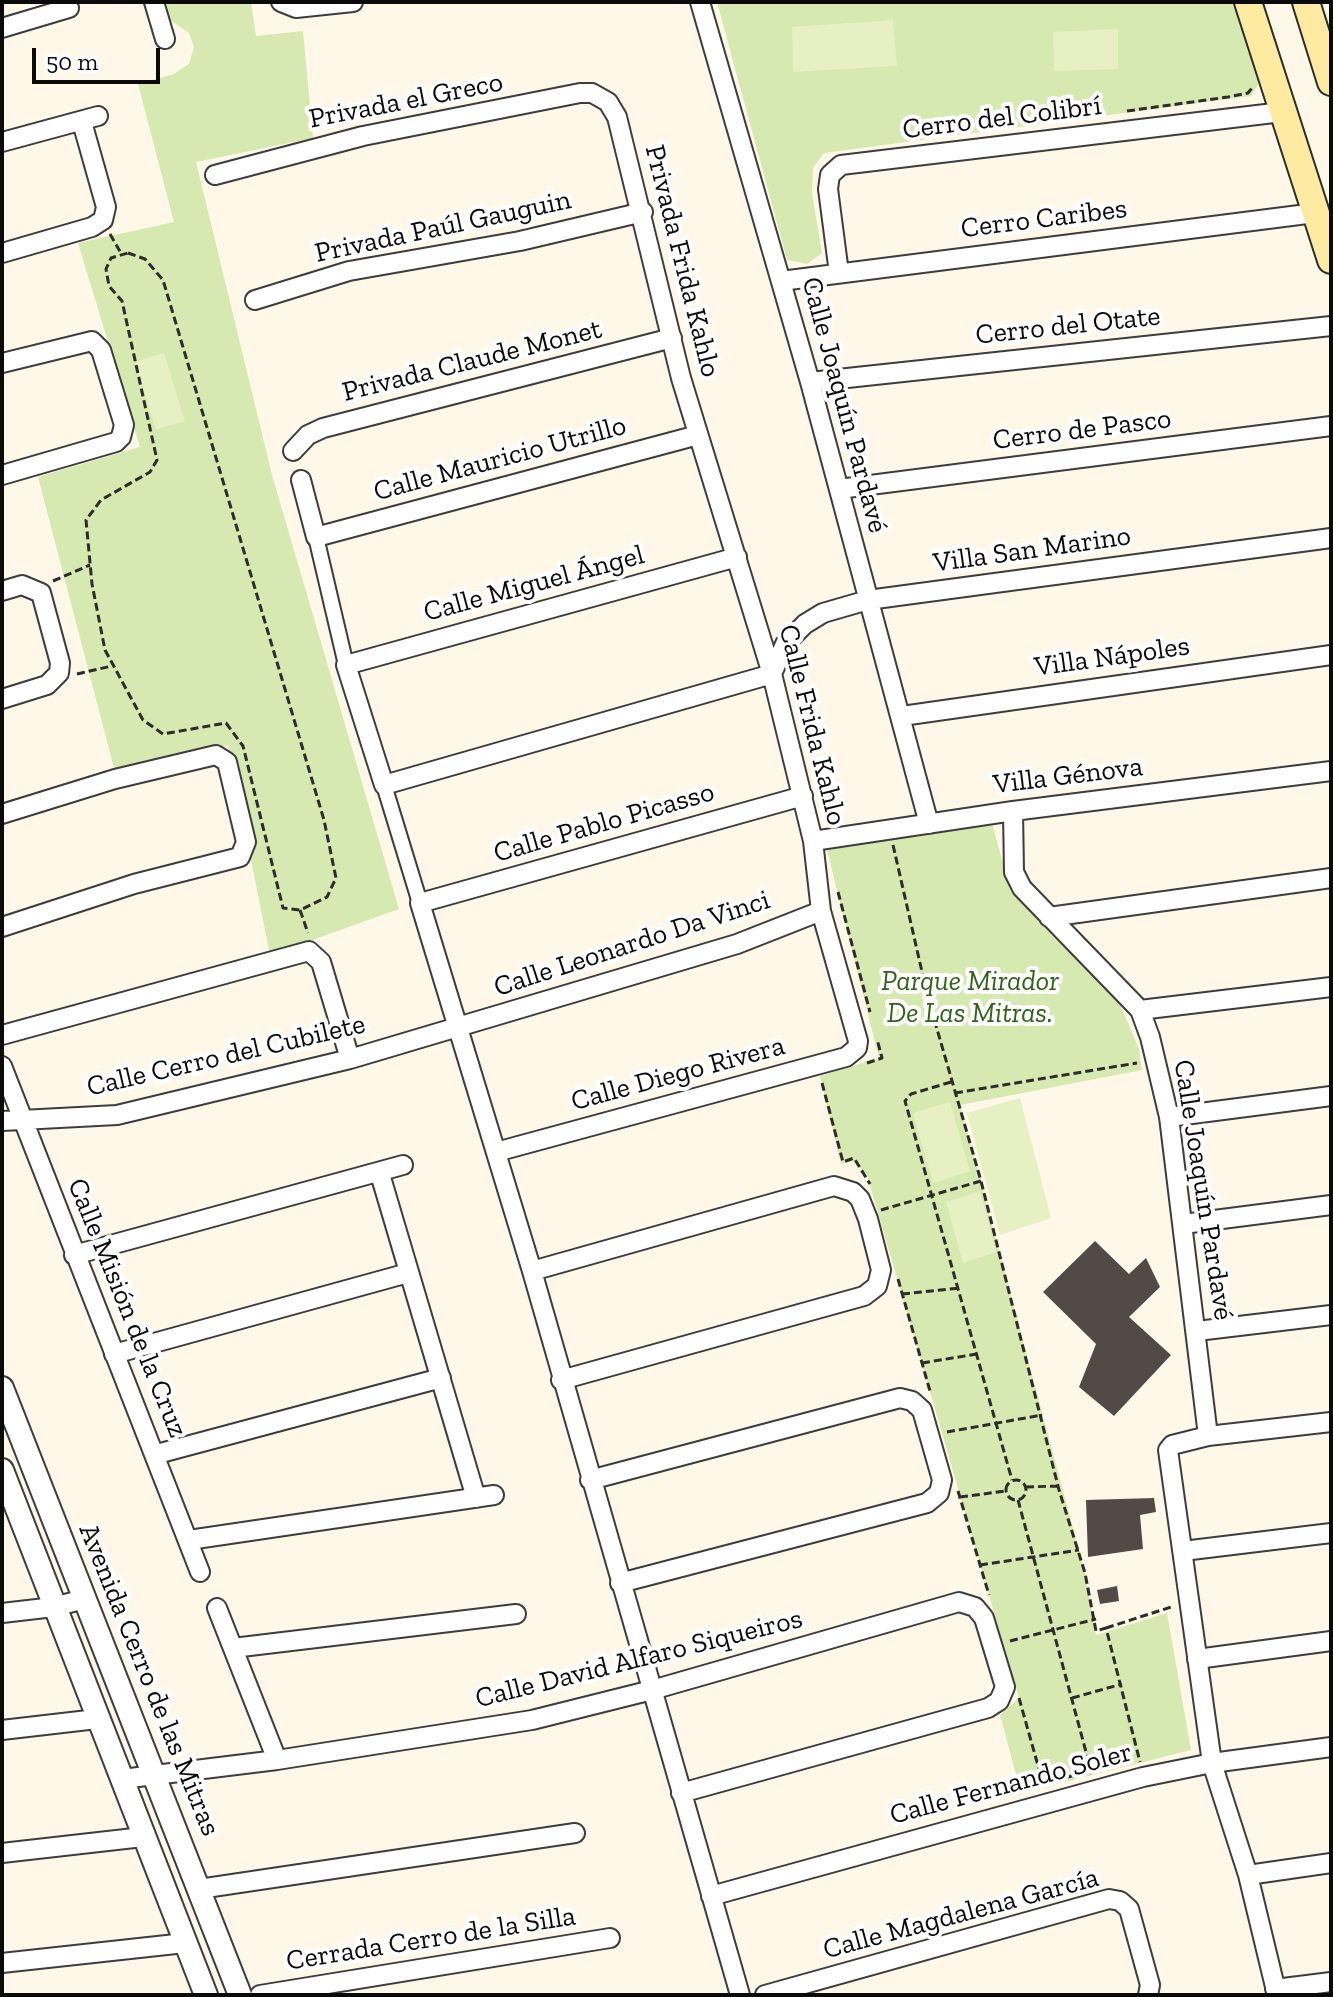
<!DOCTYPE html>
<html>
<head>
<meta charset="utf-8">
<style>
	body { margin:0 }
	#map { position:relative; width:1333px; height:1997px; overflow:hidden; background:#fff7e7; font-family:"Zilla Slab",serif }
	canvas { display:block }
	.frame { position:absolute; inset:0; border:4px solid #0a0a0a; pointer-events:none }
	.scale { position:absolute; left:32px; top:48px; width:128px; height:36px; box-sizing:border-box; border:4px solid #0a0a0a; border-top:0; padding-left:10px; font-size:24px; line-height:28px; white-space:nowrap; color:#0a0a0a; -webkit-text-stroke:6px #fff; paint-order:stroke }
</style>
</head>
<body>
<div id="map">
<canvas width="1333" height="1997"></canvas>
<div class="frame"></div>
<div class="scale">50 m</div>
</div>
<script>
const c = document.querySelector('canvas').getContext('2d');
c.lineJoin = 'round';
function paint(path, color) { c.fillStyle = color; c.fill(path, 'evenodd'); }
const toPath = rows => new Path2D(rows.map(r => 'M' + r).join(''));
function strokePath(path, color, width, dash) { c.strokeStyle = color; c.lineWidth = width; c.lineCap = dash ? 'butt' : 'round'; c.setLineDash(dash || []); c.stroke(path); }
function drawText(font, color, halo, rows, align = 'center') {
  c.font = font + ' "Zilla Slab",serif'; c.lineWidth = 8; c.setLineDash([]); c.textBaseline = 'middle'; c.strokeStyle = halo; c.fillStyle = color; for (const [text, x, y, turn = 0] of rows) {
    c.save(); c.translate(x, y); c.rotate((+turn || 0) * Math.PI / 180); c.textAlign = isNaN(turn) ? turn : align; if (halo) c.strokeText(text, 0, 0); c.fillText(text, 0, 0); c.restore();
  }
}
paint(toPath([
	[163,2,251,2,256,36,303,31,313,138,196,162,272,475,399,909,270,955,228,745,115,772,38,477,140,447,78,243,174,222,138,84,174,74,189,64,194,47,189,33,167,18],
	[717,2,1233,2,1259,83,1251,96,824,153,813,168,812,193,822,253,807,264,787,260],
	[992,823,1010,890,1055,939,1113,988,1139,1049,1142,1070,960,1105,1085,1573,1096,1635,1167,1613,1191,1750,1021,1793,1000,1715,1019,1698,867,1175,854,1161,841,1164,820,1076,879,1058,826,846]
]), '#d5e9b1');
paint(toPath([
	[893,20,897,66,793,72,792,27],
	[1118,29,1118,69,1054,71,1053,32],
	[164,353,185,421,156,430,135,362],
	[1020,1098,1051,1218,1000,1235,967,1113],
	[950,1102,970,1171,933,1183,913,1113],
	[980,1191,996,1252,963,1263,946,1202]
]), '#e6f0c3');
paint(toPath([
	[1095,1241,1129,1274,1146,1258,1160,1287,1129,1317,1171,1355,1114,1416,1079,1387,1096,1344,1043,1292],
	[1154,1498,1156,1512,1140,1515,1143,1549,1088,1557,1086,1500],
	[1117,1586,1119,1601,1100,1604,1097,1590]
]), '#534a46');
const pedestrian = toPath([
	[316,537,346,665],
	[384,785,420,903]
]);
const minor = toPath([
	[154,2,165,39],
	[281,2,296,8,353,2],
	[700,2,810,382,929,824],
	[2,28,69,8],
	[2,142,98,116],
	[215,175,363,136,580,93,592,93,608,102,617,117,681,378,772,674,813,841,821,911,858,1041,857,1048,846,1057,496,1152],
	[2,253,92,227,103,220,106,207,82,122],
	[839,273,828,189,830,175,841,165,1282,112],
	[781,281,1315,213],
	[255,300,349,271,520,241,643,212],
	[2,363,92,341,101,350,124,425,121,437,116,442,2,475],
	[810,382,1331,326],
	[293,451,308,435,323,428,672,338],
	[301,480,316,537,698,435],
	[839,489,1331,426],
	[737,557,346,665,384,785,772,674,785,644,805,624,823,613,868,600,1331,538],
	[2,591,22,585,41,593,60,663,59,673,47,685,2,699],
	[902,716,1331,655],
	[1013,811,1014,872,1022,888,1140,1010,1150,1037,1169,1117,1208,1436],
	[2,814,115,779,216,755,227,762,246,842,240,857,134,884,2,927],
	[813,841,1013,811,1331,771],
	[1049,917,1331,878],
	[1140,1010,1331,987],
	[2,1035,309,951,321,962,350,1059],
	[2,1066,200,1572],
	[1169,1117,1331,1096],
	[2,1121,117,1115,350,1059,737,944,821,911],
	[380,1174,476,1498],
	[1183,1224,1331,1205],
	[74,1255,403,1165],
	[532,1271,834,1186,853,1192,860,1199,868,1219,881,1270,877,1286,864,1296,561,1380],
	[1197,1331,1331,1315],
	[114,1354,408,1273],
	[157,1454,441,1378],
	[590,1480,900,1398,912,1401,922,1410,942,1480,939,1493,927,1503,620,1583],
	[189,1540,494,1495],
	[1183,1551,1331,1533],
	[217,1608,277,1760],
	[2,1613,54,1607,84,1599],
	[233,1648,516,1614],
	[1197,1659,1331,1641],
	[2,1730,97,1719],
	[122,1779,277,1760,532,1720,652,1690,959,1602,975,1607,984,1618,1005,1687,999,1701,988,1708,681,1793],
	[2,1853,143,1837],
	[1248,1875,1331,1863],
	[199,1889,575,1833],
	[711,1896,1143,1777,1212,1763,1331,1747],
	[2,1963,185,1943],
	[1275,1989,1331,1982],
	[260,1995,610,1938],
	[740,1995,532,1271,420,903,803,796],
	[765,1995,1109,1899,1120,1901,1129,1909,1150,1985,1148,1995],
	[1277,1995,1248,1875,1212,1763,1168,1450,1172,1445,1208,1436,1331,1422]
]);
const tertiary = toPath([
	[2,1388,240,1995],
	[2,1470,206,1995]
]);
const secondary = toPath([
	[1248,2,1331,260],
	[1306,2,1331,82]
]);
strokePath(pedestrian, '#3d3d3d', 18);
strokePath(minor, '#3d3d3d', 22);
strokePath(tertiary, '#3d3d3d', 26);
strokePath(secondary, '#2c2c2c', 30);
strokePath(toPath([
	[1127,111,1228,97,1248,93,1252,88],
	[110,234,122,255],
	[128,253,145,259,163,280,324,820,336,878,327,897,300,910,283,908,243,746,226,723,163,734,143,720,105,650,92,584,86,520,101,500,150,472,157,460,122,301,109,286,106,269,111,258,128,253],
	[53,581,90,565],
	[77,674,112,666],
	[893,845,928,998,981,1181,1059,1490,1085,1573,1096,1631,1106,1628,1140,1762],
	[838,892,870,1012],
	[300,910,308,933],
	[867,1063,882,1058,877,1039],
	[951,1082,911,1094,905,1101,1012,1480],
	[822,1083,843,1162,854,1158,870,1184],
	[955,1093,1137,1063],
	[881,1210,981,1181],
	[898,1279,930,1391],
	[902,1294,960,1288],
	[922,1363,977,1354],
	[947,1432,1042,1415],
	'1006 1490a10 10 0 1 1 20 0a10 10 0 1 1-20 0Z',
	[1026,1487,1058,1486],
	[958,1491,989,1595],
	[960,1497,1006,1491],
	[1018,1500,1092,1774],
	[980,1565,1079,1550],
	[1106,1628,1171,1607],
	[1010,1641,1096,1619],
	[1019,1698,1044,1787],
	[1072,1698,1122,1684],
	[1043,1782,1082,1774]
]), '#2c2c2c', 3, [8, 4]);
strokePath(pedestrian, '#fff', 14);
strokePath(minor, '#fff', 18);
strokePath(tertiary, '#fff', 22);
strokePath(secondary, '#ffeaa2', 26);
drawText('28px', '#0a0a0a', '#fff', [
	["Privada el Greco",406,101,-11],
	["Cerro del Colibrí",1002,118,-7],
	["Cerro Caribes",1044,219,-7],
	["Privada Paúl Gauguin",443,227,-12],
	["Privada Frida Kahlo",682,261,76],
	["Cerro del Otate",1068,326,-6],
	["Privada Claude Monet",472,361,-14],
	["Calle Joaquín Pardavé",844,405,75],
	["Cerro de Pasco",1082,430,-7],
	["Calle Mauricio Utrillo",500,459,-15],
	["Villa San Marino",1032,550,-8],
	["Calle Miguel Ángel",534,584,-15],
	["Villa Nápoles",1112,657,-8],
	["Calle Frida Kahlo",812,725,76],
	["Villa Génova",1068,776,-7],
	["Calle Pablo Picasso",604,823,-16],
	["Calle Leonardo Da Vinci",632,944,-18],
	["Calle Cerro del Cubilete",226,1056,-13],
	["Calle Diego Rivera",678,1074,-15],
	["Calle Joaquín Pardavé",1203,1190,81],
	["Calle Misión de la Cruz",127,1308,68],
	["Calle David Alfaro Siqueiros",639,1659,-14],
	["Avenida Cerro de las Mitras",149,1680,68],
	["Calle Fernando Soler",1011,1784,-15],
	["Calle Magdalena García",961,1914,-15],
	["Cerrada Cerro de la Silla",431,1939,-9]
]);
drawText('italic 28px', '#31621a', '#fff', [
	["Parque Mirador",970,982],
	["De Las Mitras.",970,1014]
]);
</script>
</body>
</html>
